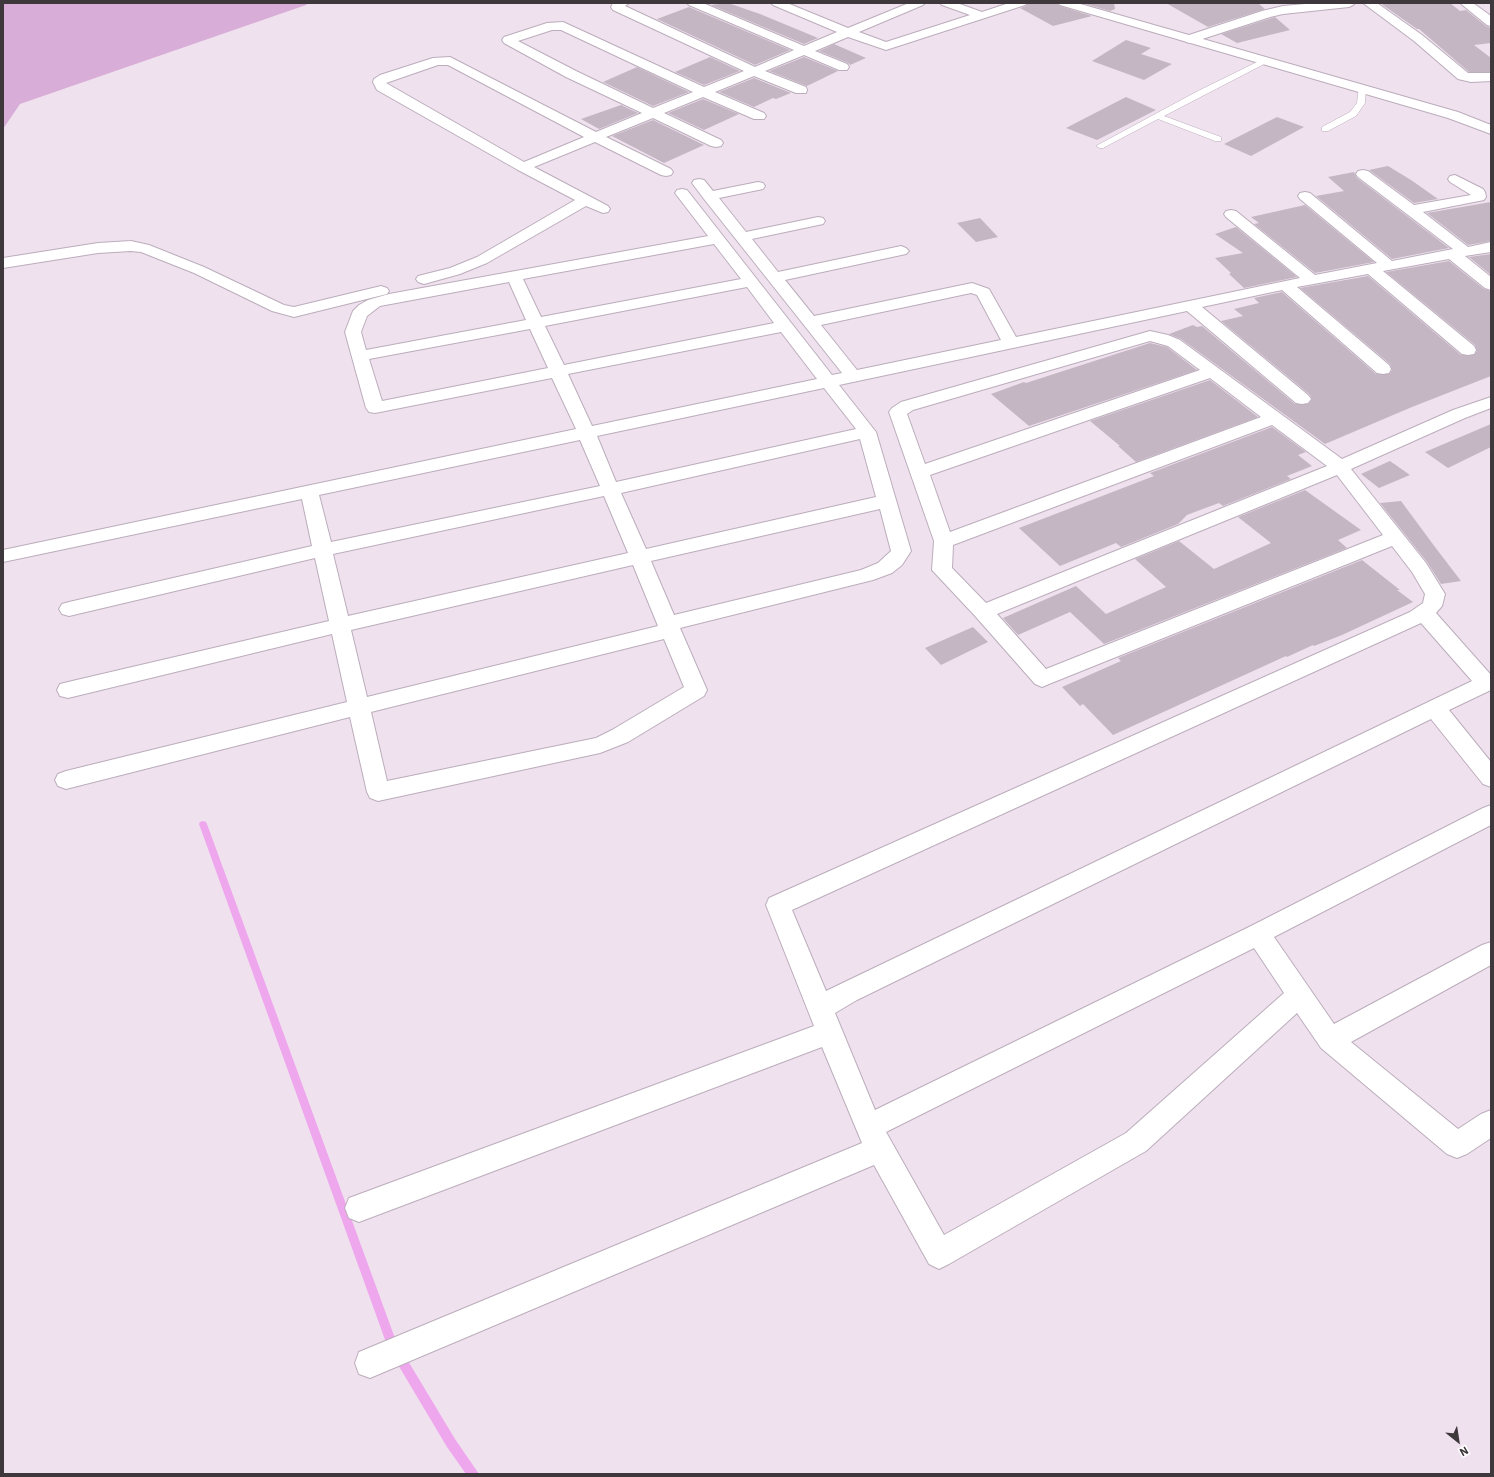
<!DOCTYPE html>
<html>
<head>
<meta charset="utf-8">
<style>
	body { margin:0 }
	#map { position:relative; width:1494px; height:1477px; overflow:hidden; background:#f0e1ef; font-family:"IBM Plex Sans",sans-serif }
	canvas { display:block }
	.frame { position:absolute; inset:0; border:4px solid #3e383d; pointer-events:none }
	.north { position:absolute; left:1438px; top:1421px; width:40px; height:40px; -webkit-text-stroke:3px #fff; paint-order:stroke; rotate:150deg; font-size:11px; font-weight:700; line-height:16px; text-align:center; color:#3e383d }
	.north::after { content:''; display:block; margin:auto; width:14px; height:18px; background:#3e383d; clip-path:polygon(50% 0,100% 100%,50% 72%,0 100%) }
</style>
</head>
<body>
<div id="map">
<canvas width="1494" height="1477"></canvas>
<div class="frame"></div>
<div class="north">N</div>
</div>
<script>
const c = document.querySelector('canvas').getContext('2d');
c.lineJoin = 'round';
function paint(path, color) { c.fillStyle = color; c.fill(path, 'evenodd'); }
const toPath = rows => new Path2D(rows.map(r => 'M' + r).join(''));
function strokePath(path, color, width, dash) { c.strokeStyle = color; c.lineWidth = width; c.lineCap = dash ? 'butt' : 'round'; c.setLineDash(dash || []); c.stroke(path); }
paint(toPath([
	[3,3,308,3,306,5,20,104,3,129]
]), '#d8add7');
paint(toPath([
	[203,821,206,822,207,824,396,1341,455,1439,479,1474,466,1474,447,1447,388,1348,199,824,200,822,203,821]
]), '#eea7ed');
paint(toPath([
	[728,3,760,14,818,38,804,44,711,5],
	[1028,3,1056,3,1060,6,1092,16,1053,26,1020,8,1026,6],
	[1082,3,1114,3,1115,9,1110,11],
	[1166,3,1258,3,1265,9,1208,27],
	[1380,3,1450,3,1460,11,1466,10,1486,26,1491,28,1491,43,1474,45,1491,58,1491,72,1469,72,1419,29,1417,29],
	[689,7,790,50,755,65,657,19],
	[1275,17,1290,30,1237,43,1221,34],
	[1126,40,1151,48,1141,54,1172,64,1144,80,1092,61],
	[834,44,866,58,850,65,848,63,819,51],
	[710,57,740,71,704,85,675,72],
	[804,57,838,71,807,86,769,71],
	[637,67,689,92,653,106,603,82],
	[754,78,791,93,776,99,773,98,754,107,719,92],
	[1126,97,1156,110,1097,140,1066,128],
	[703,99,739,114,704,130,668,113],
	[621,105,638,113,599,129,581,119],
	[1277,117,1304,127,1251,156,1224,144],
	[653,120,704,145,664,163,612,136],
	[1388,166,1411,180,1438,199,1414,203,1369,170],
	[1354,172,1357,178,1449,248,1392,259,1316,196,1344,191,1328,177],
	[1491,202,1491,241,1468,245,1427,213],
	[1305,205,1374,262,1315,273,1254,224,1259,223,1251,217],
	[980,218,998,237,976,242,957,223],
	[1236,227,1297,277,1244,288,1229,274,1231,273,1215,258,1243,253,1215,234],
	[1491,254,1491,275,1469,257],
	[1449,261,1484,289,1491,291,1491,376,1412,407,1325,444,1181,339,1169,334,1193,325,1197,327,1202,326,1295,404,1308,404,1312,399,1309,394,1221,321,1243,316,1234,309,1259,303,1254,298,1282,292,1376,374,1389,374,1392,370,1390,364,1300,288,1368,276,1461,355,1474,355,1477,351,1475,345,1386,272],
	[1150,343,1167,347,1197,370,1029,426,991,394,1024,382,1026,383],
	[1210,380,1258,417,1136,462,1118,446,1120,446,1090,421],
	[1491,424,1491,447,1448,468,1425,452],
	[1272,427,1306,452,1298,455,1312,466,1287,476,1291,479,1223,506,1219,503,1200,510,1187,515,1178,524,1121,547,1116,543,1060,566,1019,528,1154,476,1150,473],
	[1390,461,1410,475,1379,488,1361,474],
	[1305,490,1361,530,1338,540,1347,548,1104,644,1070,612,1018,635,1003,618,1076,586,1106,614,1166,587,1135,559,1179,541,1214,569,1271,543,1238,517],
	[1401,501,1435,547,1461,581,1441,584,1427,562,1380,503],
	[1362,560,1400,590,1397,590,1413,602,1342,635,1314,646,1313,645,1287,657,1286,656,1113,735,1083,704,1080,706,1062,687,1121,661,1118,658],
	[973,627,988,642,941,665,925,648]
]), '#c5b6c4');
const service = toPath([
	[1263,59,1266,59,1270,61,1164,116,1221,137,1221,141,1215,141,1158,119,1103,148,1100,148,1096,146,1196,92,1263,59],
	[1359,86,1365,86,1366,88,1365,103,1356,116,1328,131,1322,131,1322,127,1350,112,1357,103,1359,86]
]);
const minor = toPath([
	[613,3,629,3,625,6,755,67,794,50,689,5,687,3,703,3,804,46,837,32,773,5,771,3,787,3,848,28,909,3,925,3,923,5,859,32,886,42,970,15,942,5,940,3,957,3,982,12,1009,3,1027,3,1025,5,886,50,848,37,815,51,847,64,849,67,847,70,839,70,804,55,765,71,806,87,807,90,806,93,796,93,754,76,715,92,764,113,766,116,764,119,754,119,703,97,664,113,721,140,723,143,721,146,716,147,711,146,653,118,606,137,671,169,673,172,671,175,666,176,661,175,595,142,534,167,608,206,610,209,608,212,603,213,586,206,487,263,460,274,424,284,418,282,416,279,418,276,450,268,477,257,575,200,518,170,377,90,373,82,374,79,380,75,433,58,450,57,596,132,642,113,566,77,504,43,502,40,504,37,547,23,563,22,704,87,744,71,613,10,611,7,613,3],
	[552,30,561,30,693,92,653,108,576,71,518,41,552,30],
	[438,65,448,65,584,137,524,162,386,83,438,65],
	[1316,3,1355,3,1353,5,1349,7,1283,14,1270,17,1190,43,1186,42,1184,39,1186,36,1262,11,1283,6,1316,3],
	[1363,3,1377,3,1422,35,1468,73,1491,73,1491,81,1471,82,1458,79,1414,41,1363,3],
	[1460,3,1473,3,1491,16,1491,26,1487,25,1460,3],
	[1363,170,1368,171,1414,205,1471,195,1450,182,1448,179,1450,176,1455,175,1483,189,1485,192,1486,197,1484,200,1423,212,1468,247,1491,242,1491,252,1465,256,1491,277,1491,290,1485,288,1449,259,1383,271,1474,346,1476,350,1474,354,1468,355,1462,354,1368,274,1297,287,1389,365,1391,369,1389,373,1383,374,1377,373,1282,290,1202,307,1308,395,1311,399,1308,403,1302,404,1296,403,1187,311,839,385,876,432,911,551,902,565,892,573,873,580,680,628,707,690,704,696,628,742,600,753,378,801,370,798,367,792,350,717,66,789,58,786,55,780,58,774,66,771,347,702,332,634,68,698,60,696,57,690,60,684,68,682,329,621,315,558,69,616,62,614,59,609,62,604,69,602,312,546,302,499,3,562,3,550,576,429,552,378,375,413,369,412,366,408,345,332,353,311,359,305,368,300,389,294,708,236,675,193,677,190,682,189,687,190,832,375,842,373,704,199,692,183,694,180,699,179,704,180,713,191,758,182,763,183,765,186,763,189,719,198,746,232,818,217,823,218,825,221,823,224,752,239,778,272,901,246,906,248,909,251,906,254,785,280,814,316,972,283,989,289,1016,337,1300,278,1226,217,1224,214,1226,211,1231,210,1236,211,1315,275,1377,263,1300,199,1298,196,1300,193,1305,192,1310,193,1392,261,1453,249,1358,177,1356,174,1358,171,1363,170],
	[714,244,741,279,541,317,523,279,714,244],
	[509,282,526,320,366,350,361,332,367,316,380,306,509,282],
	[747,287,774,323,564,365,545,326,747,287],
	[971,293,977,295,1001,340,857,370,821,325,971,293],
	[530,329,548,368,382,401,369,359,530,329],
	[781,332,817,379,592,426,568,374,781,332],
	[824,388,856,429,616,482,597,436,824,388],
	[860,439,876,497,646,549,621,493,860,439],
	[580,440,600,486,331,542,319,495,580,440],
	[604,496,628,553,348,616,333,554,604,496],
	[880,509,891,551,878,563,861,570,674,615,651,561,880,509],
	[633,565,658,626,367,697,351,630,633,565],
	[664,639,684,687,612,730,596,738,387,781,371,712,664,639],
	[131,241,149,245,204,267,284,305,294,307,381,286,387,288,389,291,387,294,294,317,272,311,194,273,141,252,131,251,98,253,3,268,3,258,98,243,131,241],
	[1150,331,1168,335,1180,340,1342,459,1453,410,1491,397,1491,408,1465,418,1351,469,1426,563,1445,594,1442,606,1436,613,1491,675,1491,690,1449,710,1491,762,1491,787,1483,784,1431,719,857,1000,835,1013,875,1110,1249,927,1483,808,1491,805,1491,825,1274,937,1334,1024,1482,945,1491,942,1491,965,1351,1042,1458,1129,1481,1114,1491,1110,1491,1138,1467,1154,1457,1158,1447,1154,1321,1048,1297,1013,1146,1151,949,1264,939,1269,929,1264,874,1165,370,1378,359,1374,355,1363,359,1352,862,1143,822,1047,359,1222,349,1218,345,1208,349,1198,814,1026,766,905,769,898,1410,612,1423,603,1425,594,1412,572,1392,546,1049,684,1042,687,1035,684,976,617,932,570,934,541,889,412,892,408,901,402,1150,331],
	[1150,341,1168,346,1200,370,925,464,907,414,913,410,1150,341],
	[1210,378,1261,417,950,532,930,475,1210,378],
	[1272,425,1327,466,986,603,952,568,953,545,1272,425],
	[1337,475,1383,535,1046,669,997,614,1337,475],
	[1421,623,1472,681,826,991,792,910,1421,623],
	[1254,948,1284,993,1126,1133,944,1235,886,1132,1254,948]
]);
const trunk = toPath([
	[1058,3,1077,3,1458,112,1491,125,1491,134,1448,118,1060,5,1058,3]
]);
strokePath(service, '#bbadbb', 1);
strokePath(minor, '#bbadbb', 2);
strokePath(trunk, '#bbadbb', 2);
paint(service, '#fff');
paint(minor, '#fff');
paint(trunk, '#fff');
</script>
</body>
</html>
